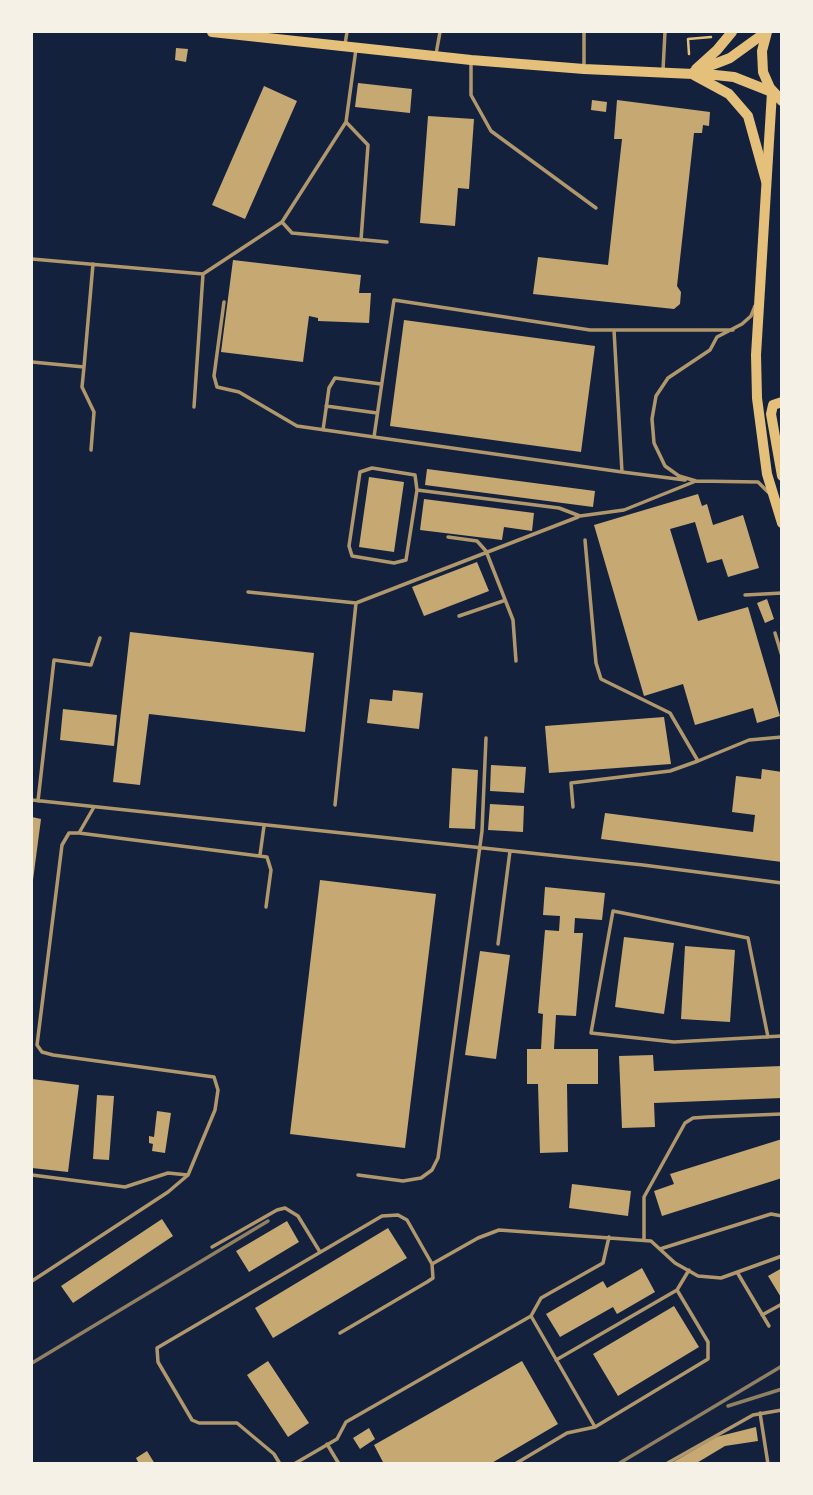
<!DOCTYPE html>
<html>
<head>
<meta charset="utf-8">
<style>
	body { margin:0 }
	#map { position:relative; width:813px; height:1495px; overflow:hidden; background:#14213d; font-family:Montserrat,sans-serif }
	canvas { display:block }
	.frame { position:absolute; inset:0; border:33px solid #f6f1e7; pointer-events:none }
</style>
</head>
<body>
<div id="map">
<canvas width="813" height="1495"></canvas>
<div class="frame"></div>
</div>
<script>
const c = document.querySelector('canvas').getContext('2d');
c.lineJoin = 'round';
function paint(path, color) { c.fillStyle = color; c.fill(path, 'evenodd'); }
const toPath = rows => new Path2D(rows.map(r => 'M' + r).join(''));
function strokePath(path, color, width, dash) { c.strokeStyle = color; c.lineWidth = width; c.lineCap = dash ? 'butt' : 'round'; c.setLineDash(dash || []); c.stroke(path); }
paint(toPath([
	[176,48,188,49,186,62,175,60],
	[358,83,412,89,410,113,355,107],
	[264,86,297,101,245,219,212,205],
	[592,100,607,102,606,112,591,110],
	[617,100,710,112,709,126,703,125,702,133,694,133,677,286,681,292,680,304,674,309,533,294,538,257,608,265,622,139,614,139],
	[428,116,474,119,469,189,458,188,455,226,420,223],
	[233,260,361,275,359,293,371,293,369,323,318,321,318,318,309,316,303,362,221,352],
	[404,320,595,346,581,452,390,426],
	[427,469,595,491,593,507,425,485],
	[369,477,404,482,394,552,359,547],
	[698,494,702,506,707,504,713,525,743,515,759,568,728,577,722,559,707,563,695,522,670,529,698,621,748,607,780,716,757,723,753,708,695,725,683,684,644,696,594,525],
	[424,499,534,513,532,531,504,527,502,540,420,530],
	[477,562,489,591,424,616,412,587],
	[767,599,774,619,765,623,757,603],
	[130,632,314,653,305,732,149,714,140,785,113,782],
	[393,690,423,693,419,729,367,723,370,699,392,701],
	[63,709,117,715,114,746,60,740],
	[664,717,671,764,549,773,545,726],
	[491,765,526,767,524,793,490,791],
	[452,768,478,770,475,829,449,828],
	[762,769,782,772,782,862,601,839,605,813,753,832,755,815,732,812,736,776,761,779],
	[490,804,524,806,523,832,488,830],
	[32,817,41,819,33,880,32,880],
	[320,880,436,894,405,1148,290,1134],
	[545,887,605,893,602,920,575,918,574,933,583,933,576,1016,556,1015,554,1049,598,1049,598,1084,567,1084,568,1152,540,1153,538,1084,527,1084,527,1049,541,1049,543,1014,538,1013,545,930,559,931,560,916,543,915],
	[624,937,674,943,664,1014,615,1007],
	[685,946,735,950,730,1022,681,1019],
	[480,951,510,955,496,1059,465,1055],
	[653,1055,654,1071,782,1066,782,1098,654,1103,655,1127,622,1128,619,1056],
	[32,1079,79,1085,68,1172,32,1168],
	[97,1095,114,1096,109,1160,93,1159],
	[157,1111,171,1113,165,1153,152,1151,153,1144,149,1143,149,1136,154,1137],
	[782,1139,782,1178,662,1216,654,1191,674,1184,670,1174],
	[572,1184,631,1191,628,1216,569,1208],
	[162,1219,173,1236,73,1303,61,1286],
	[287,1221,299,1242,249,1272,236,1251],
	[388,1228,407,1258,273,1338,255,1308],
	[642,1268,655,1292,617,1314,613,1307,560,1337,546,1314,603,1281,607,1288],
	[782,1268,782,1299,768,1276],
	[674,1306,699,1347,618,1396,593,1354],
	[268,1361,309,1423,288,1437,247,1375],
	[522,1361,558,1424,490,1464,384,1464,374,1445],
	[756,1427,758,1441,725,1446,695,1464,670,1464,716,1437],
	[369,1428,375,1439,360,1449,353,1438],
	[147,1451,155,1464,135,1464,138,1462,136,1458]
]), '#c6a872');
strokePath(toPath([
	[689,54,688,39,711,37]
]), '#e5c07b', 2.5);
strokePath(toPath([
	[584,32,584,67],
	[345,44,347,32],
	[436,54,440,32],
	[471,62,471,95,491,131,596,208],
	[663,70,665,32],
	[346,122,368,145,361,240],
	[282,222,292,233,387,242],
	[32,259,203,274],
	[224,302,214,376,217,387,239,392,297,426,374,437],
	[755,306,751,316,742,324,717,337,710,350,668,378,656,396,652,419,654,443,665,466,679,476,696,481,758,482,768,492],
	[614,330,590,330,394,300,374,437,622,472],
	[32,362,84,367,93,264],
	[84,367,82,387,94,412,91,450],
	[326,406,377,413],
	[194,407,203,274,282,222,346,122,356,49],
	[323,430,329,388,335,378,381,384],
	[685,480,622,472,614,330,733,330],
	[417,490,415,475,372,468,360,472,349,546,352,556,394,563,406,560,417,490,559,508,580,516,624,510,696,481],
	[448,537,477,541,486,551,513,620,516,661],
	[585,540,596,663,601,679,670,713,698,761,749,740,782,737],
	[248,592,356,603],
	[745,595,782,593],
	[459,616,503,601],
	[775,633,782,656],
	[32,800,643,865,782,883],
	[38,801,54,660,91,665,100,638],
	[335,805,356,603,578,517],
	[573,807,571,783,670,771,698,761],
	[79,833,267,857,271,870,266,907],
	[260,855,264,826],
	[498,944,510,851],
	[768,1037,748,938,613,911,591,1033,674,1042,782,1036],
	[32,1175,125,1187,168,1173,188,1175],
	[358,1175,403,1181,421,1178,432,1170,438,1158,482,831,486,738],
	[644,1240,644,1197,685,1123,693,1118,707,1117,782,1114],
	[212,1247,277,1210,285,1208,298,1216,320,1252],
	[660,1249,771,1214,782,1216],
	[737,1272,769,1326],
	[32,1281,168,1192,188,1175,215,1110,218,1090,214,1077,53,1055,42,1052,37,1045,62,845,69,833,79,833,94,807],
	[762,1315,782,1304],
	[531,1316,595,1427,708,1359,708,1342,677,1290],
	[340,1333,427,1282,433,1278,432,1264,478,1238,499,1230,651,1241,675,1263,698,1276,721,1278,782,1256],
	[556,1360,677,1290,689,1270],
	[760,1413,768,1464],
	[327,1444,339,1464],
	[280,1464,274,1454,237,1423,199,1423,192,1420,158,1362,157,1348,382,1216,398,1215,407,1220,432,1264],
	[294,1464,337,1439,346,1422,531,1316,541,1298,603,1263,609,1237],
	[515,1464,567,1433,595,1427],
	[666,1464,753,1415,782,1410]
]), '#b1986c', 3.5);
strokePath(toPath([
	[212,32,471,60,584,69,715,75,734,77,772,92],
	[696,69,717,50,732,32],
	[694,72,730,58,766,32],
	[694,75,729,94,748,116,766,181]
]), '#e5c07b', 10);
strokePath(toPath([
	[767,32,762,51,763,72,770,88,782,101],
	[772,92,756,355,757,398,767,474,782,523],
	[782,402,773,405,771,414,782,476]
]), '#e5c07b', 10);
strokePath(toPath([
	[32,1363,268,1221],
	[728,1406,782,1389],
	[618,1464,782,1366]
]), '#918062', 3.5);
</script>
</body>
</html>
